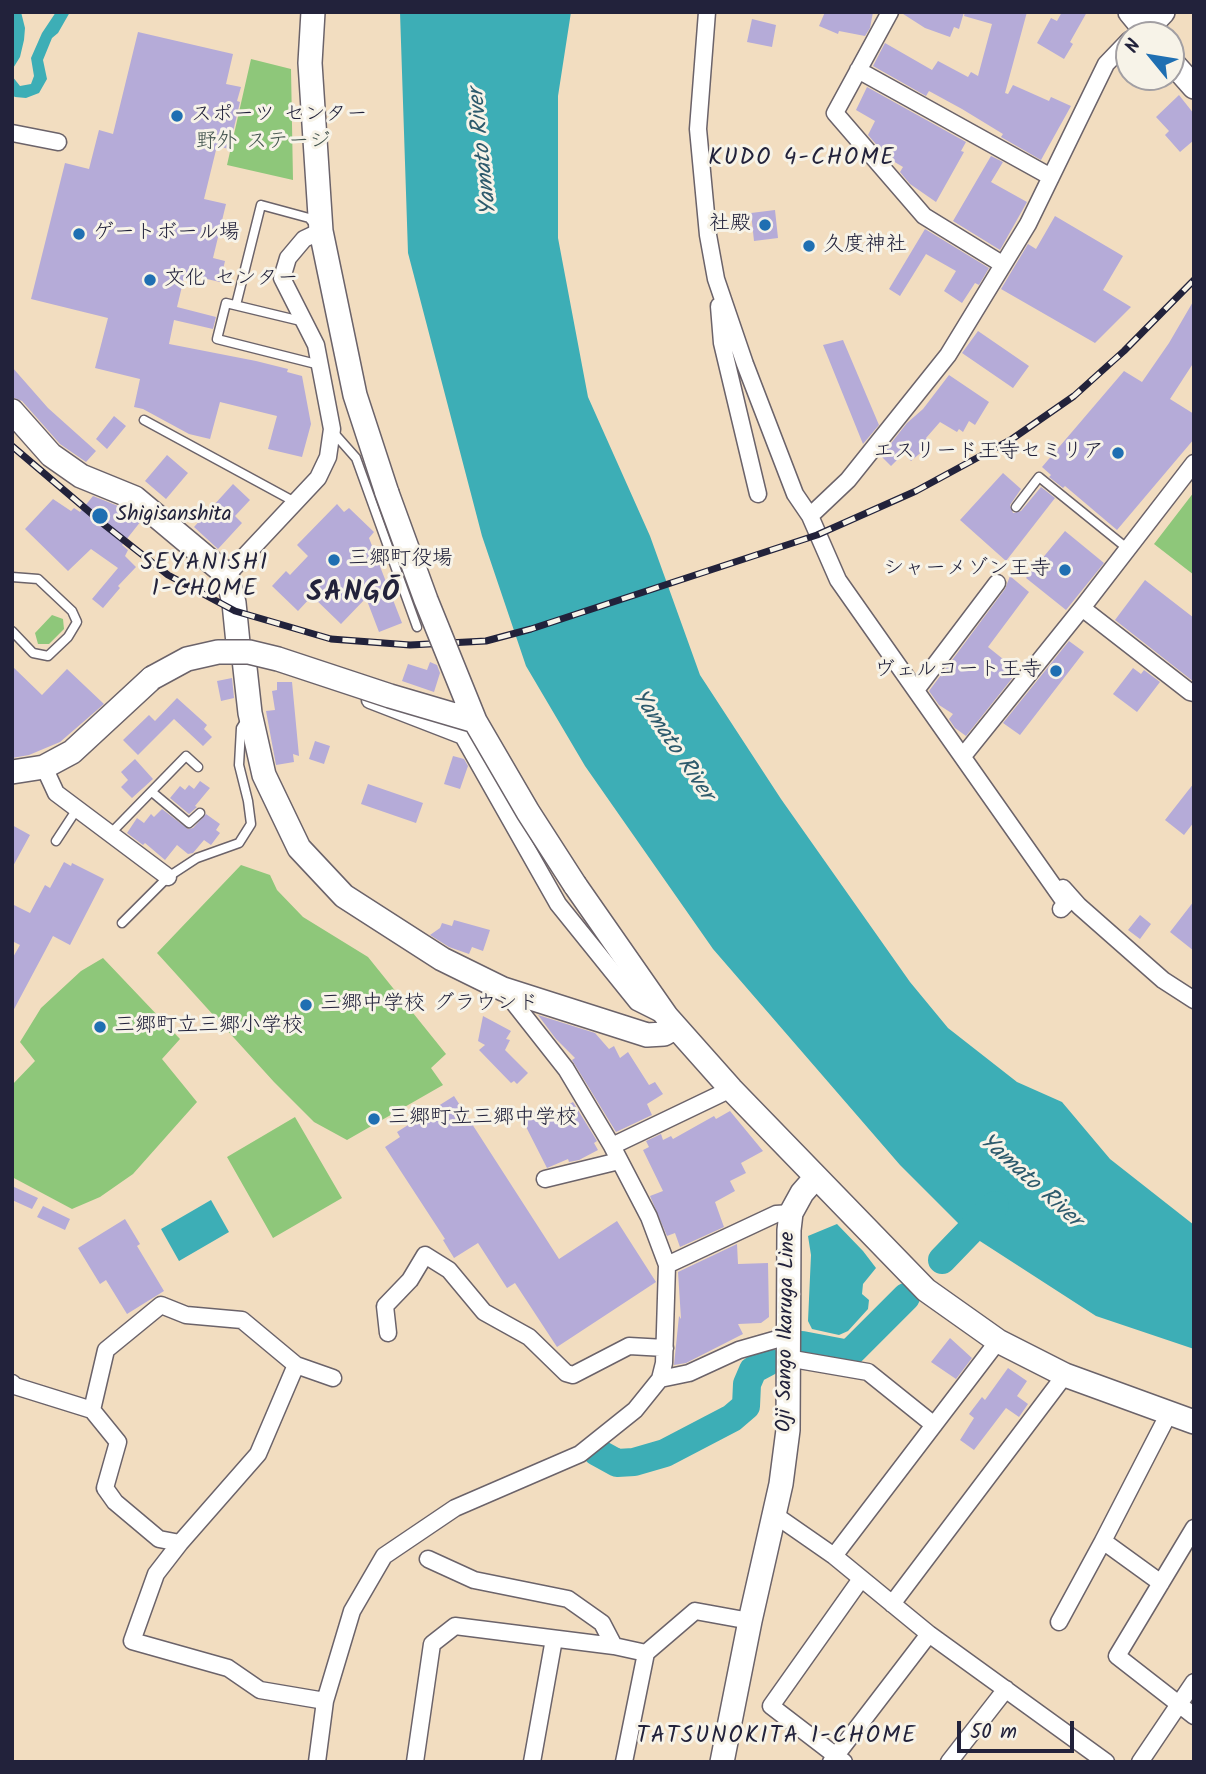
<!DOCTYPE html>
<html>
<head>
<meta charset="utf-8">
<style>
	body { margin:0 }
	#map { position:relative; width:1206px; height:1774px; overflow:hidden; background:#f2ddc0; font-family:Kalam,sans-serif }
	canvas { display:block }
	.frame { position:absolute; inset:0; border:14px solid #22223b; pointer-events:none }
	.north { position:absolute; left:1115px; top:21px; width:70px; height:70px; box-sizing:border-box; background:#f7f3e8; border:2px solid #a29fa3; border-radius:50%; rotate:300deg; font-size:19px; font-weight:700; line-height:28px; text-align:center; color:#22223b }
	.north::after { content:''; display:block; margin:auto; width:24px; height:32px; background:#1f6fb2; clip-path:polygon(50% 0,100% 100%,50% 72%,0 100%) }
	.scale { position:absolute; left:957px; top:1721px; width:117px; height:32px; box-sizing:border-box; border:4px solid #22223b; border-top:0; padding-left:9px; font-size:21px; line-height:24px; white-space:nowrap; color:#22223b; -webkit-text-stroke:5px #f7f3e8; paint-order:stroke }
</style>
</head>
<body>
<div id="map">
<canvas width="1206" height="1774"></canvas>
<div class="frame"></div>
<div class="north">N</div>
<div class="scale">50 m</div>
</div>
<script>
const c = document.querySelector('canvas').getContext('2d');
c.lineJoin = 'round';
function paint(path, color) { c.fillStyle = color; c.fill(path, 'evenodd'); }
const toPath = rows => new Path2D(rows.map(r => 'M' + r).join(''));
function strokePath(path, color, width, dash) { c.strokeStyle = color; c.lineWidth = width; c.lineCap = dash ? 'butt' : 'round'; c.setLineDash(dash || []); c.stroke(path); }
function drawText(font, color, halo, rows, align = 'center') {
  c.font = font + ' Kalam,"Klee One",sans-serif'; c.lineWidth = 6; c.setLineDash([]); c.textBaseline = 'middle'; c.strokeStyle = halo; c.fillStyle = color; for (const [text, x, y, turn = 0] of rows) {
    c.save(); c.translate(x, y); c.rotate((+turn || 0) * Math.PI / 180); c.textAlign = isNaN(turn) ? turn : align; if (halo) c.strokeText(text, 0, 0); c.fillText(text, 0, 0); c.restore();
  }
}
paint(toPath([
	[251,59,291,69,293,180,227,165],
	[1194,492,1194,575,1154,544],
	[52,615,63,619,64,629,49,644,38,644,35,633],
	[241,865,270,875,277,890,303,917,368,957,446,1054,431,1068,443,1085,347,1140,314,1122,274,1082,157,953],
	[103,958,180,1039,162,1059,197,1102,133,1174,100,1197,72,1209,12,1177,12,1085,35,1061,20,1042,41,1008,81,971],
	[295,1117,342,1198,273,1238,227,1157]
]), '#8ec77a');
paint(toPath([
	[12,12,21,12,25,28,24,40,20,57,12,70],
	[56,12,70,12,58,33,52,38,43,60,47,79,39,93,26,98,15,97,12,95,12,76,20,86,31,84,34,76,31,58,42,33],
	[400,12,571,12,558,96,558,238,588,397,650,536,700,675,781,799,910,982,948,1028,1017,1082,1062,1102,1110,1159,1194,1225,1194,1349,1096,1316,969,1234,900,1165,713,949,585,766,526,666,482,536,408,253],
	[211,1200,229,1232,179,1261,161,1229],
	[837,1224,863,1251,876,1268,863,1284,862,1294,869,1300,868,1309,848,1331,839,1335,812,1329,808,1321,811,1255,808,1236]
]), '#3daeb6');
strokePath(toPath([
	[942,1260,995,1205],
	[802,1345,849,1354,906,1297],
	[597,1452,617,1463,634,1462,665,1453,732,1418,746,1406,747,1384,753,1370,768,1362]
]), '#3daeb6', 28);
paint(toPath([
	[825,12,873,12,870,28,865,36,839,31,838,34,819,26],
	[900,12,964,12,959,29,954,27,950,37,925,28],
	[965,12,1027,12,1005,93,1008,94,1013,85,1049,101,1051,97,1071,106,1041,160,1001,137,1003,134,962,109,929,91,926,96,873,66,885,43,932,70,938,61,968,77,971,72,978,76,992,24,964,16],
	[1062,12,1087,12,1070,42,1073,44,1064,59,1037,43,1051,18,1057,21],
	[752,19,776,25,772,47,747,42],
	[138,32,233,54,226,84,241,87,237,101,240,102,229,149,217,146,204,199,226,204,213,258,225,261,220,282,185,274,177,307,216,317,213,329,174,320,169,344,256,361,288,369,287,372,302,376,311,424,302,457,268,449,277,416,220,402,210,439,189,434,143,409,134,407,140,379,95,368,108,318,31,299,65,163,89,169,99,130,113,134],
	[867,87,966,142,961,151,964,152,936,202,910,184,900,172,903,167,888,158,868,135,875,121,856,110],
	[1179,95,1194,114,1194,140,1180,152,1165,135,1169,131,1156,117],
	[991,156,1003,162,991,182,1027,202,1000,250,953,221],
	[775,210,778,238,754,241,751,213],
	[1055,216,1123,256,1103,290,1131,307,1095,343,1001,289,1028,244,1036,249],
	[925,229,989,268,979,285,975,283,962,303,944,291,956,271,926,254,900,296,889,289],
	[1194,300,1194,362,1170,399,1194,414,1194,439,1117,530,1065,486,1063,488,1049,477,1051,475,1042,467,1124,371,1142,382,1169,343],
	[978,331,1029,366,1013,388,962,353],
	[843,340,879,425,863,444,823,345],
	[12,367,48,408,96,451,86,462,60,444,22,401,12,397],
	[949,375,989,402,975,425,969,421,963,432,959,429,957,432,940,422,926,438,931,444,911,461,904,453,891,466,881,456,907,423,923,409],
	[114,416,126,426,107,449,96,439],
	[167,455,188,473,166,499,145,481],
	[1003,473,1021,489,1010,505,1013,513,1021,511,1041,487,1055,498,1006,561,960,520],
	[233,484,250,500,235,516,242,523,218,549,194,527],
	[93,496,128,510,141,521,122,545,128,550,125,556,136,567,118,586,120,588,103,608,92,599,118,568,91,549,68,571,25,529,53,499,71,511,74,508,80,512],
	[337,504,344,512,349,508,374,532,369,538,402,623,379,632,366,598,341,624,312,596,298,611,272,586,286,571,290,575,308,556,297,545],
	[1065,531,1104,563,1066,610,1026,578],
	[1010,576,1029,592,988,647,1018,671,966,736,955,728,949,719,953,714,939,705,929,691,1005,589],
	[1145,580,1194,618,1194,682,1115,620],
	[1069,641,1084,652,1020,735,1003,723],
	[430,662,437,665,440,673,434,692,402,681,408,664,427,670],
	[12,666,42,695,67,669,104,704,60,742,29,755,12,758],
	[1133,668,1141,674,1144,670,1160,682,1137,712,1113,694],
	[232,678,234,698,221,701,217,681],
	[277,682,292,682,299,756,293,754,294,762,276,765,266,711,275,710,272,691,277,690],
	[177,698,207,725,204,729,212,737,203,746,174,719,138,755,123,740,149,715,155,721],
	[315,741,330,746,324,764,309,759],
	[453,756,464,759,468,766,460,789,444,784],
	[135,759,153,779,132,798,121,787,128,780,121,772],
	[200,781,210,788,195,806,197,807,189,814,170,798,180,786,185,790,189,785,194,789],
	[1194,783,1194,822,1184,835,1165,820],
	[368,784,423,803,416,823,361,804],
	[162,809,188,829,193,828,206,814,220,824,216,830,220,833,211,845,204,840,193,853,188,854,177,845,165,860,145,843,143,845,127,833,137,818,144,823,151,814,154,817],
	[12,825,30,835,12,868],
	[64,862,71,866,72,863,104,879,70,945,53,936,12,1013,12,959,20,945,12,941,12,904,30,913,45,885,50,888],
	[1194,901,1194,951,1170,932],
	[1140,915,1151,924,1140,939,1128,930],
	[454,920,490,930,483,951,472,947,469,954,449,947,430,935,440,928,442,923,452,926],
	[538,1015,595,1033,609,1049,614,1046,620,1058,628,1052,649,1085,655,1082,663,1094,647,1104,652,1115,616,1132,572,1060,575,1058,556,1039],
	[483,1016,511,1031,506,1039,510,1040,505,1050,528,1073,517,1084,514,1081,511,1083,479,1050,485,1045,478,1041],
	[454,1096,559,1259,617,1221,656,1282,557,1347,515,1283,507,1288,478,1243,454,1258,443,1240,445,1239,385,1147,400,1137,397,1132],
	[573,1102,597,1141,594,1143,598,1150,579,1160,569,1162,568,1159,547,1168,521,1117,533,1109,539,1120],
	[730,1111,763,1151,741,1163,746,1173,730,1181,735,1191,715,1202,724,1227,680,1247,675,1233,667,1236,650,1196,663,1191,643,1150,649,1147,646,1141,661,1134,663,1140,671,1136,673,1139,714,1116,716,1119],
	[12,1186,38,1198,32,1209,12,1200],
	[43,1206,70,1219,65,1230,37,1217],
	[125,1219,140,1244,137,1246,164,1291,127,1314,106,1280,100,1284,78,1248],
	[737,1244,738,1264,768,1263,769,1317,761,1323,738,1324,743,1334,686,1363,674,1365,679,1316,681,1319,678,1272],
	[950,1338,972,1358,956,1379,931,1362],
	[1008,1368,1027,1381,1017,1396,1028,1404,1019,1417,1006,1408,974,1450,960,1440,974,1418,969,1414,982,1397,985,1400]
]), '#b5abd8');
const lane = toPath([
	[236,305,261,205,309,218,314,224],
	[305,322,226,303,217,339,320,365],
	[144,420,295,502],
	[333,432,356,458,417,627],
	[1016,507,1039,477,1128,549],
	[12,577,38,579,72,611,77,622,68,637,48,656,33,653,12,631],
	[152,792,189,823,200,813],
	[110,834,186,756,198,767],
	[56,841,77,809],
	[122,923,168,877,197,858,239,843,251,824,248,801,239,765,241,728,246,720]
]);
const street = toPath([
	[707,12,698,129,708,235,716,279,745,364,795,494,810,516,838,580,1066,904,1061,909],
	[890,12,835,113,924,216,1002,264],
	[858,70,1051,177],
	[12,133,58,142],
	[719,306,722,343,758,494],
	[810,516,848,480,948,355,1028,224,1106,64,1129,40],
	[227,575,318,478,328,457,332,429,316,345,282,278,288,258,304,239,321,231],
	[1082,608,1190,692,1194,693],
	[916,690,997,583],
	[370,700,463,736,558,904,637,1002,665,1016],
	[963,756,1082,608,1194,463],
	[44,767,56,793,168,877],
	[1063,888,1079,906,1163,980,1194,1000],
	[612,1146,731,1089],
	[545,1179,619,1161],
	[667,1265,776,1214,791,1213],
	[388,1333,385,1306,410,1280,425,1255,449,1270,484,1312,529,1337,566,1373,573,1375,629,1346,665,1348],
	[787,1358,868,1372,934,1425],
	[296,1365,258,1454,180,1543,156,1574,132,1641,228,1668,260,1690,325,1701],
	[660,1379,689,1373,739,1350,788,1336],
	[12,1383,15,1386,92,1410,118,1442,105,1488,115,1502,159,1539,180,1543],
	[92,1410,106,1350,161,1305,186,1315,242,1320,296,1365,333,1378],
	[775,1515,834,1556,929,1634,1106,1762],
	[1194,1528,1117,1656,1194,1716],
	[834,1556,998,1341],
	[428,1559,474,1580,568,1599,602,1623,614,1646],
	[1161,1583,1103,1541,1168,1415],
	[892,1604,1065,1375],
	[1059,1622,1103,1541],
	[317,1762,325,1701,352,1611,384,1556,455,1508,580,1454,635,1410,660,1379,664,1363,667,1265,649,1217,612,1146,566,1069,503,989],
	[415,1762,432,1644,455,1626,614,1646,646,1653,695,1611,750,1621],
	[532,1762,554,1639],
	[624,1762,646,1653],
	[831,1762,929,1634],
	[844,1762,771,1706,861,1579],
	[949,1762,1006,1689],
	[1140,1762,1194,1682]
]);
const secondary = toPath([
	[313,12,310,63,321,231,355,395,387,493],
	[1130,12,1149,35],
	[1145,31,1163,12],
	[1171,61,1194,87],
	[12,411,51,455,81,476,135,498,227,575,234,603,238,643,244,659,250,713,264,775,299,848,344,896,442,959,503,989,647,1035,664,1034,676,1027],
	[12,772,44,767,72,752,152,678],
	[575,885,667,1017,731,1089,926,1290,998,1341,1065,1375,1194,1422],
	[722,1762,750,1621,781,1484,788,1430,789,1230,791,1213,802,1193,816,1177]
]);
strokePath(lane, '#6b636a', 11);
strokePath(street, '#6b636a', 19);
strokePath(secondary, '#6b636a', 26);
strokePath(lane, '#fff', 8);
strokePath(street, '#fff', 16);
strokePath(secondary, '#fff', 23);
const rail = toPath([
	[12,446,106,526,168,575,235,611,331,639,410,645,486,641,531,629,817,535,916,491,1012,439,1074,396,1124,351,1194,280]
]);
strokePath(rail, '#22223b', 7);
strokePath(rail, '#f7f3e8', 4.5, [13]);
const secondaryBridge = toPath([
	[387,493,426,600,475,721,528,812,575,885],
	[152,678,187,659,218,652,249,652,278,659,390,696,475,721]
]);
strokePath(secondaryBridge, '#6b636a', 26, []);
strokePath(secondaryBridge, '#fff', 23);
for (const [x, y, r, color] of [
	[177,116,7,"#1f6fb2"],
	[765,225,7,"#1f6fb2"],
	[79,234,7,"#1f6fb2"],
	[809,246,7,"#1f6fb2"],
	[150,280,7,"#1f6fb2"],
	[1118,453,7,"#1f6fb2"],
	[100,516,9,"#1f6fb2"],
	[334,560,7,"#1f6fb2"],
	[1065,570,7,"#1f6fb2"],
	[1056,671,7,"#1f6fb2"],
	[306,1005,7,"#1f6fb2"],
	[100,1027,7,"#1f6fb2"],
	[374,1119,7,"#1f6fb2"]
]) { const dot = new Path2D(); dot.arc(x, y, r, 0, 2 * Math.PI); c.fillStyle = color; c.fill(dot); strokePath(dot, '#f7f3e8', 2.5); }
drawText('21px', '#22223b', '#f7f3e8', [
	["スポーツ センター",191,116],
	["社殿",751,225,"right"],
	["ゲートボール場",93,234],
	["久度神社",823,246],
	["文化 センター",164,280],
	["エスリード王寺セミリア",1104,453,"right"],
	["Shigisanshita",116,516],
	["三郷町役場",348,560],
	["シャーメゾン王寺",1051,570,"right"],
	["ヴェルコート王寺",1042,671,"right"],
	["三郷中学校 グラウンド",320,1005],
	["三郷町立三郷小学校",114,1027],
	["三郷町立三郷中学校",388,1119]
], 'left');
drawText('21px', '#42544e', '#f7f3e8', [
	["野外 ステージ",263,143]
]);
drawText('21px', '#22223b', '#f7f3e8', [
	["Oji Sango Ikaruga Line",788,1332,-89]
]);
drawText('italic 23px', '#2d5a6c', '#f7f3e8', [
	["Yamato River",485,152,-96],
	["Yamato River",671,746,56],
	["Yamato River",1029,1182,42]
]);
c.letterSpacing = '2px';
drawText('23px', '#22223b', '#f7f3e8', [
	["KUDO 4-CHOME",802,160],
	["SEYANISHI",205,565],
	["1-CHOME",205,591],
	["TATSUNOKITA 1-CHOME",777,1738]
]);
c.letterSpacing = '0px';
c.letterSpacing = '2px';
drawText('bold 28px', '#22223b', '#f7f3e8', [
	["SANGŌ",354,595]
]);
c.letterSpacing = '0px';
</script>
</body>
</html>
